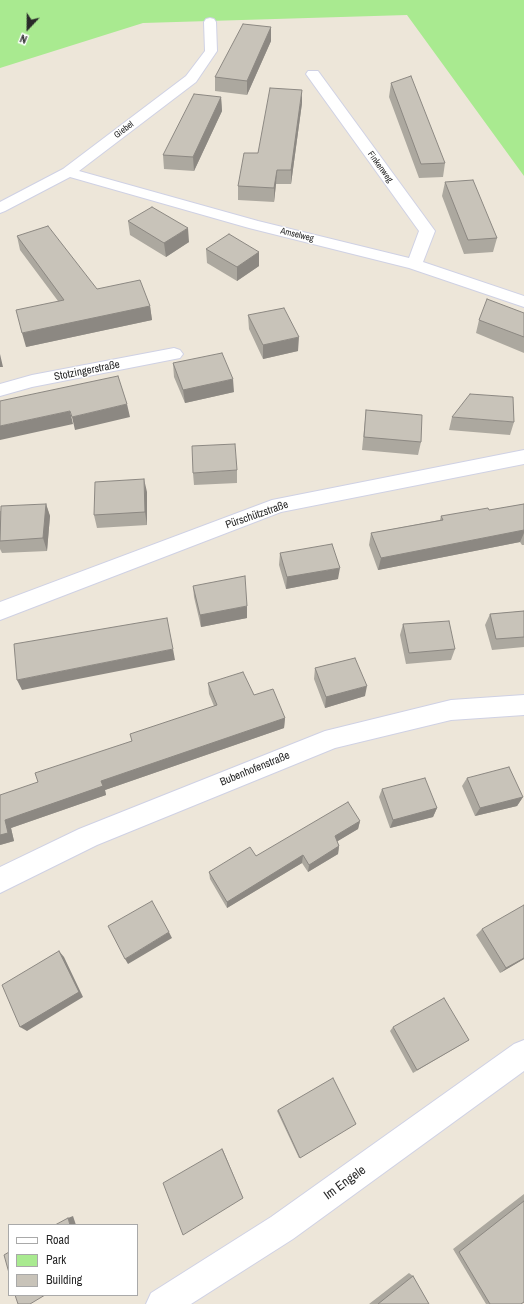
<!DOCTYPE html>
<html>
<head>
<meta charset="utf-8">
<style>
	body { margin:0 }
	#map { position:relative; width:524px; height:1304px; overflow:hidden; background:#ede6d9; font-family:"Archivo Narrow",sans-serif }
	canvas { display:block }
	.legend { position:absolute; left:8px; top:1224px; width:130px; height:72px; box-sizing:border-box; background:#fff; border:1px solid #a9a9a9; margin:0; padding:5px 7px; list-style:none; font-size:12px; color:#292929 }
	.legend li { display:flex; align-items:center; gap:8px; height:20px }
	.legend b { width:20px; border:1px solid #a9a9a9 }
	.north { position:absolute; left:8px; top:8px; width:40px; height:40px; -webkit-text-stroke:3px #fff; paint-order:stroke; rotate:202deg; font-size:11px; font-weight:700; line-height:16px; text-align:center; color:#292929 }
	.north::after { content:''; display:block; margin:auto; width:14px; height:18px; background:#292929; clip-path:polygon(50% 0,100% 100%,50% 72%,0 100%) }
</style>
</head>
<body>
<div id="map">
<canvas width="524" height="1304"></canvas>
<ul class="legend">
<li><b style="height:5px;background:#fff"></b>Road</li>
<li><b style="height:11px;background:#a9ea90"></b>Park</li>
<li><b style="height:11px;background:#c8c3b9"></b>Building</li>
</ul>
<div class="north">N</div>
</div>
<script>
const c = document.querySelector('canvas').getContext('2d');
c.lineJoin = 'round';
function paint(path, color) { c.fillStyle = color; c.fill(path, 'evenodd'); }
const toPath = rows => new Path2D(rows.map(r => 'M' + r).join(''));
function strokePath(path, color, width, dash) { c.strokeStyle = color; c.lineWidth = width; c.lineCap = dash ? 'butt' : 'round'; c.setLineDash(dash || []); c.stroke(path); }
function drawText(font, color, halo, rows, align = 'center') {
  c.font = font + ' "Archivo Narrow",sans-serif'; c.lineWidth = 3; c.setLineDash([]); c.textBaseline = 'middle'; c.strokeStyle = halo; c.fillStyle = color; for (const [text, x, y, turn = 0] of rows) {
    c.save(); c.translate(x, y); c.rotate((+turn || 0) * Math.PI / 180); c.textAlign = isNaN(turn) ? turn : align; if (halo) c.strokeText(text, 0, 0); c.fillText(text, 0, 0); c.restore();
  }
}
paint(toPath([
	[0,0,524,0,524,176,407,15,143,23,0,68]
]), '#a9ea90');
const minor = toPath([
	[210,18,214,19,216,22,217,51,196,82,79,171,258,221,409,258,419,231,306,74,308,71,318,71,435,231,423,262,524,296,524,307,409,268,249,228,70,177,5,211,0,213,0,202,63,169,186,76,205,51,204,22,206,19,210,18],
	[174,348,180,350,183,354,180,358,32,387,0,396,0,384,32,375,174,348],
	[524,450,524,464,281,512,0,620,0,602,272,500,524,450],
	[524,695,524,715,451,720,335,748,97,845,0,893,0,867,79,829,325,731,451,700,524,695],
	[524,1040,524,1071,293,1239,191,1304,146,1304,151,1293,271,1217,514,1044,524,1040]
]);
strokePath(minor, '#cfd1e4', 2);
paint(minor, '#fff');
paint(toPath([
	[271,27,271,41,247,95,215,91,215,77],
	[391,83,445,163,443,177,419,178,389,97],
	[221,97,222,111,194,171,164,169,163,155],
	[302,103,291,184,276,184,274,202,238,200,238,186,258,153],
	[445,182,497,238,493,252,464,254,442,196],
	[128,221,189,242,166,257,130,235],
	[17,236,97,289,150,306,152,320,26,347,58,301,20,250],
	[206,249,259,252,259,266,237,281,207,263],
	[524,313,524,353,476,333,479,320],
	[248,315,298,351,263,359,249,329],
	[173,363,234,392,185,403,174,377],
	[366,410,421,442,418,455,362,450],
	[452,417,514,422,510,435,449,430],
	[237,470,237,483,194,485,193,473],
	[147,492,147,525,97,528,94,515],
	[46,504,50,516,47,551,2,553,0,549,0,511],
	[524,504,524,545,522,545,520,542,378,570,369,545,371,533,440,520,441,516,489,510],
	[280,553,338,579,286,589,279,565],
	[193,586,247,618,201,627,194,597],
	[524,611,524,647,492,650,485,625,490,614],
	[403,624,455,649,451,660,406,664,400,635],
	[315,668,365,696,325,708,314,679],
	[208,683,254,695,285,718,284,728,105,790,106,795,11,828,14,841,0,845,38,782,132,741,214,706,209,694],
	[467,778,523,797,517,806,475,816,462,786],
	[382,789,437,808,433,817,390,828,379,797],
	[360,821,358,829,337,841,339,846,338,854,308,872,302,863,227,908,210,879,209,872,256,856],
	[482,929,524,959,500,973,476,935],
	[393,1027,469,1040,413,1073,390,1031],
	[278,1110,300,1158,299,1158,277,1111],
	[524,1194,524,1302,521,1304,486,1304,453,1249],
	[409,1273,413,1276,429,1304,369,1304]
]), '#aca89f');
paint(toPath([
	[271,27,271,41,247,95,247,81],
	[302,90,302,103,291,184,291,170],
	[221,97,222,111,194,171,193,157],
	[277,170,276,184,274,202,274,188],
	[188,228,189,242,166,257,164,243],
	[259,252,259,266,237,281,237,267],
	[150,306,152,320,26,347,22,333],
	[299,337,298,351,263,359,263,345],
	[0,354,3,367,0,367],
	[233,379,234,392,185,403,183,390],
	[127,404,130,417,75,430,72,417],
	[70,411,73,424,0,440,0,426],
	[144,479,147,492,147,525,145,512],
	[46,504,50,516,47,551,43,538],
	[524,530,524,533,520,542,378,570,381,558],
	[340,568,338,579,286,589,287,577],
	[247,606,247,618,201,627,200,615],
	[173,649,175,660,22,690,17,680],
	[367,686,365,696,325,708,326,697],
	[285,718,284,728,105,790,106,795,11,828,14,841,0,845,0,835,5,820,101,781],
	[523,797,517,806,475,816,480,808],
	[437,808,433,817,390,828,393,820],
	[360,821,358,829,333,844,335,836],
	[339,846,338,854,308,872,309,865],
	[303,855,302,863,227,908,227,902],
	[169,932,172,938,128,964,125,959],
	[59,951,64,957,83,997,27,1031,20,1027],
	[524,958,524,959,500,973,506,968],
	[222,1149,223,1150,243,1198],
	[73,1216,76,1225,70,1225,68,1218]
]), '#8c8882');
const building = toPath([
	[243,24,271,27,247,81,215,77,243,24],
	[411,76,445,163,421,164,391,83,411,76],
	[270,88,302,90,291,170,277,170,274,188,238,186,244,153,258,153,270,88],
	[194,94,221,97,193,157,163,155,194,94],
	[473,180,497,238,468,240,445,182,473,180],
	[152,207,188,228,164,243,128,221,152,207],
	[48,226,97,289,140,280,150,306,22,333,16,310,64,300,17,236,48,226],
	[229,234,259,252,237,267,206,249,229,234],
	[487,299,524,313,524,337,479,320,487,299],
	[284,308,299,337,263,345,248,315,284,308],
	[222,353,233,379,183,390,173,363,222,353],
	[118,376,127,404,72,417,70,411,0,426,0,401,118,376],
	[470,394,513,397,514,422,452,417,470,394],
	[366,410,422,415,421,442,364,437,366,410],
	[235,444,237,470,193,473,192,446,235,444],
	[144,479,145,512,94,515,95,482,144,479],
	[46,504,43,538,0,541,1,506,46,504],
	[524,504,524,530,381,558,371,533,443,520,441,516,488,508,489,510,524,504],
	[332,544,340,568,287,577,280,553,332,544],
	[245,576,247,606,200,615,193,586,245,576],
	[524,611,524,637,496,639,490,614,524,611],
	[167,618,173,649,17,680,14,644,167,618],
	[449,621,455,649,409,653,403,624,449,621],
	[355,658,367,686,326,697,315,668,355,658],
	[243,672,254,695,273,689,285,718,101,781,103,786,5,820,8,833,0,835,0,795,38,782,35,773,132,741,130,734,217,705,208,683,243,672],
	[509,767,523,797,480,808,467,778,509,767],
	[425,778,437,808,393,820,382,789,425,778],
	[348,802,360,821,335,836,339,846,309,865,303,855,227,902,209,872,250,847,256,856,348,802],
	[152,901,169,932,125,959,108,926,152,901],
	[524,905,524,958,506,968,482,929,524,905],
	[59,951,79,992,20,1027,2,985,59,951],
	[444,998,469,1040,417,1070,393,1027,444,998],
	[333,1078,356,1124,300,1158,278,1110,333,1078],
	[222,1149,243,1198,183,1235,163,1183,222,1149],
	[524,1201,524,1302,521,1304,490,1304,459,1252,524,1201],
	[68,1218,70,1225,55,1225,68,1218],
	[9,1252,9,1273,4,1255,9,1252],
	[413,1276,429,1304,378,1304,413,1276],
	[15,1295,45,1295,30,1304,18,1304,15,1295]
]);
paint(building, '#c8c3b9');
strokePath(building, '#8c8882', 1);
drawText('9px', '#292929', '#fff', [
	["Giebel",124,130,-37],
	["Finkenweg",380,167,54],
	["Amselweg",297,235,14]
]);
drawText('11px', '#292929', '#fff', [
	["Stotzingerstraße",87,371,-11],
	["Pürschützstraße",257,515,-19],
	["Bubenhofenstraße",255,769,-22]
]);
drawText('13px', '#292929', '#fff', [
	["Im Engele",345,1183,-36]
]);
</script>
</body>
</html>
